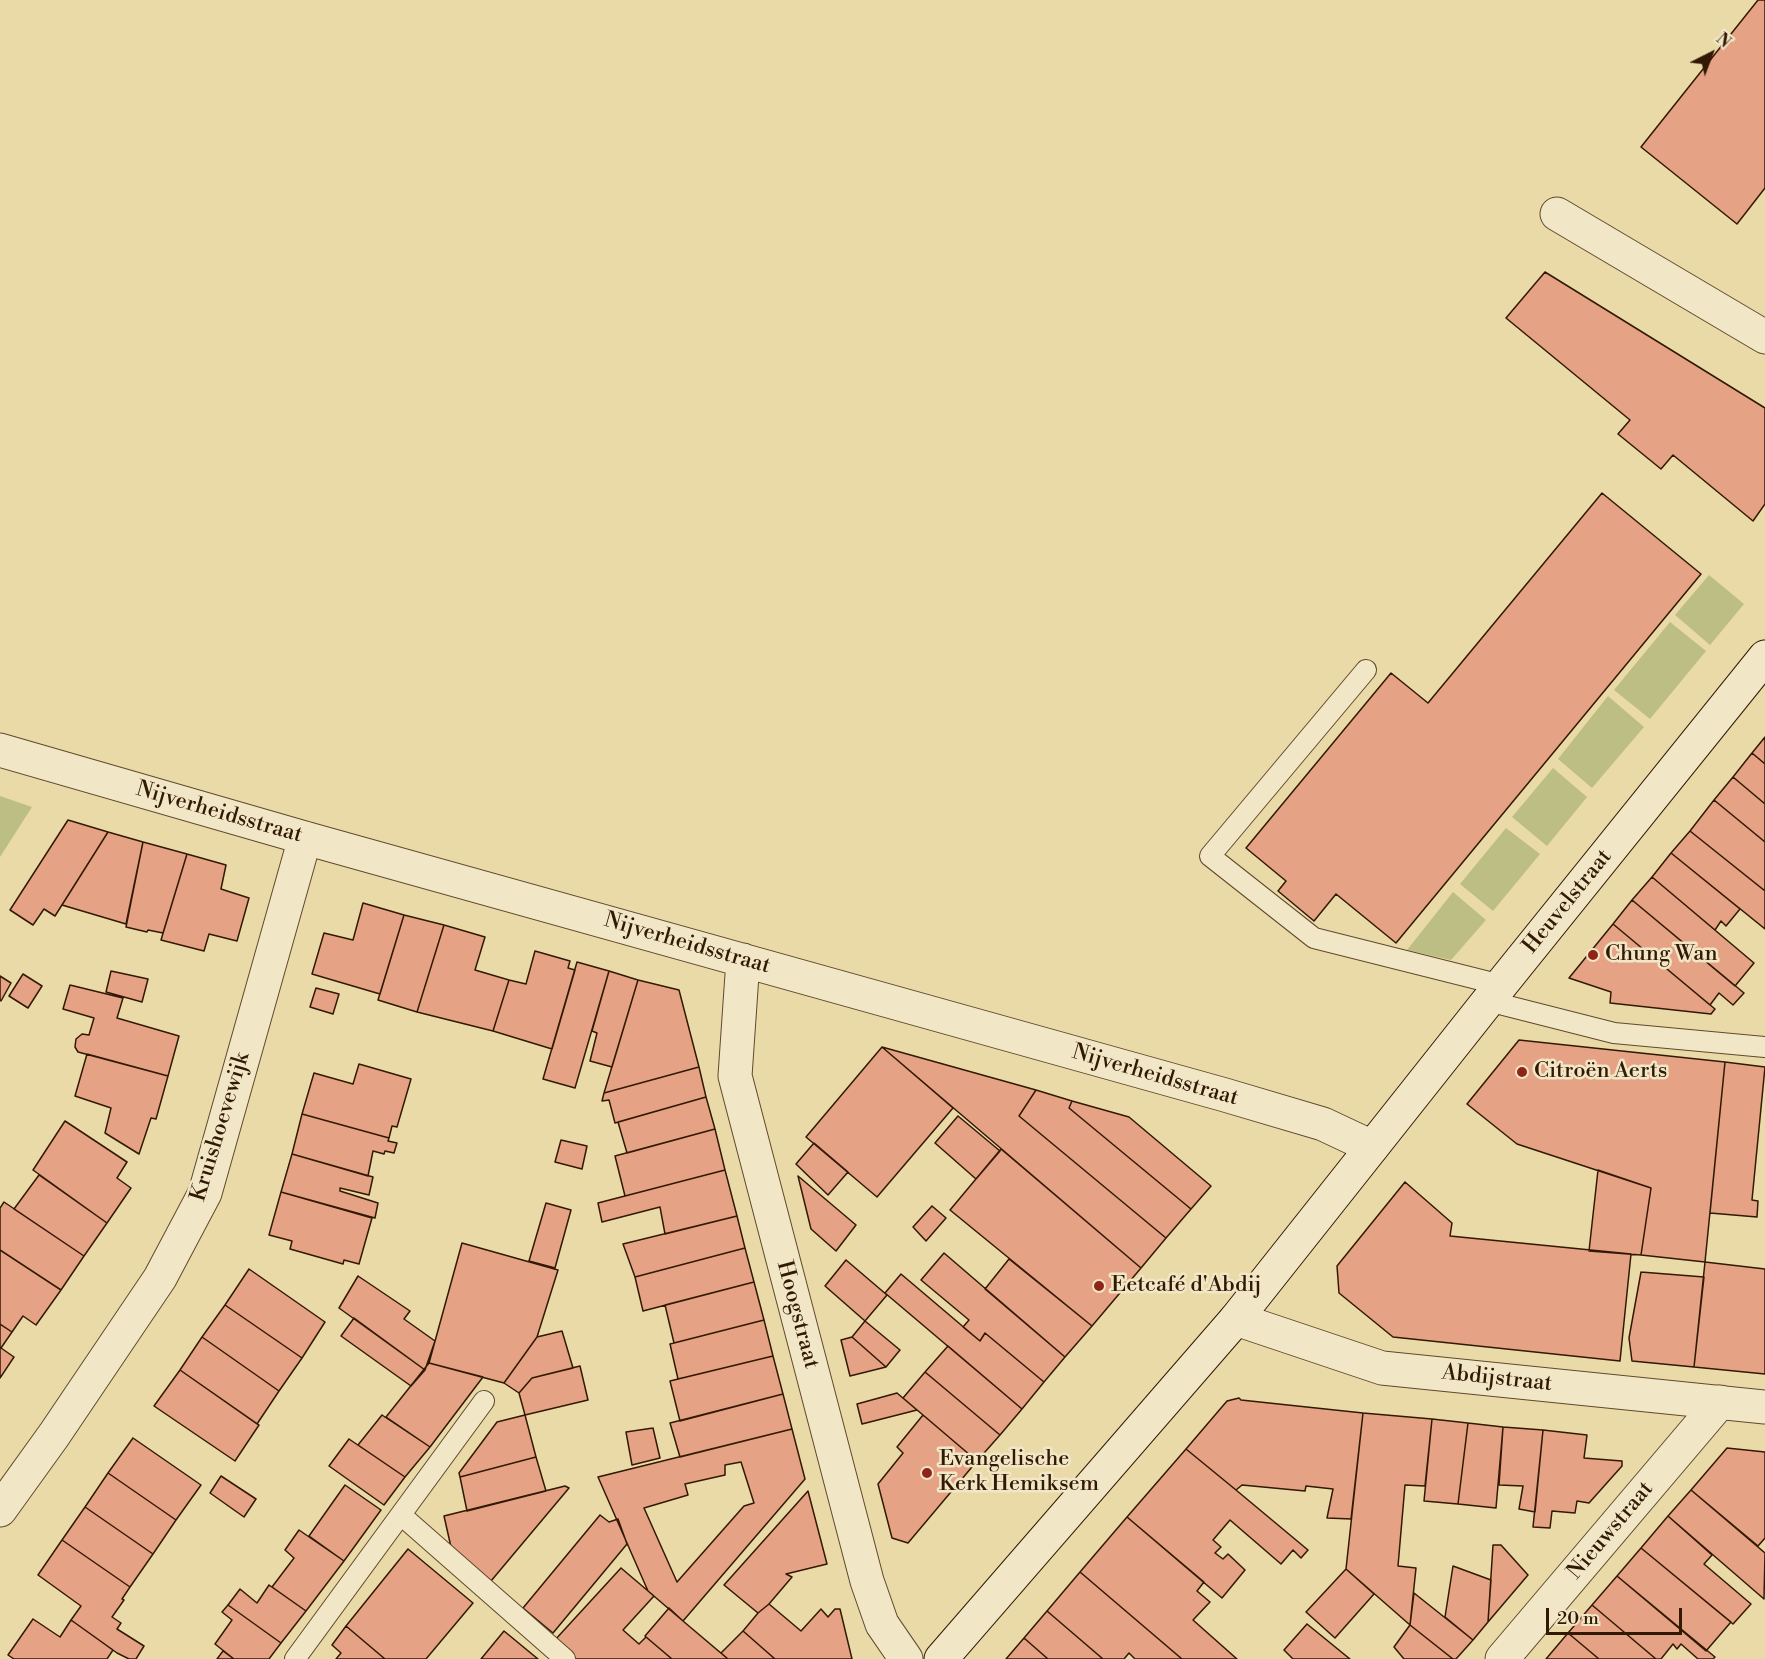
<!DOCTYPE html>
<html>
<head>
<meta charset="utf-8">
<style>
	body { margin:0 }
	#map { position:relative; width:1765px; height:1659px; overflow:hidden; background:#e9daa8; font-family:"Libre Bodoni",serif }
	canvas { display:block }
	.north { position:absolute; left:1681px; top:24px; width:60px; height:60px; -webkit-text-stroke:4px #f1e7c6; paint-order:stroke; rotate:42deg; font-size:16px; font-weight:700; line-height:24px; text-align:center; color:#321904 }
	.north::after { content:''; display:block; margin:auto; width:21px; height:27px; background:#321904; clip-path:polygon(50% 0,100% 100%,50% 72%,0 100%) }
	.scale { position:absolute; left:1546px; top:1608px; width:136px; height:27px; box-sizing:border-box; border:3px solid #321904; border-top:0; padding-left:8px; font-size:18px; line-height:21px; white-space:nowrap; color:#321904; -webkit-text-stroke:4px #f1e7c6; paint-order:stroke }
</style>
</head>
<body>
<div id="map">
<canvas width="1765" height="1659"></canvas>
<div class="north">N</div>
<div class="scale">20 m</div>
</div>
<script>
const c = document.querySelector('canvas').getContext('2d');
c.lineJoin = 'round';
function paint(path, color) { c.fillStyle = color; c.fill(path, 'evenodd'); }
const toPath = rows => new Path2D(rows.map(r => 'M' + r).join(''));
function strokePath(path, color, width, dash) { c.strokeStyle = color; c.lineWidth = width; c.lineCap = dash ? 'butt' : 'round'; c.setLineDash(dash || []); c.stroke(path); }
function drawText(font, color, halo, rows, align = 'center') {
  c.font = font + ' "Libre Bodoni",serif'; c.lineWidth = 5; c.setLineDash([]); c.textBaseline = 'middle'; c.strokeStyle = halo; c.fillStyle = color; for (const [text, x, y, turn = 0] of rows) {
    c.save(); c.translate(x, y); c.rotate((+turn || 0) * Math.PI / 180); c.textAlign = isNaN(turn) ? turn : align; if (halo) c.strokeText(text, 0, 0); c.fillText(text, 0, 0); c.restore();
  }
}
paint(toPath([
	[1709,575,1744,604,1710,645,1675,615],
	[1670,622,1706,651,1650,719,1614,690],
	[1608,696,1644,727,1592,788,1558,759],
	[1553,768,1587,797,1547,846,1512,817],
	[0,796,32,807,0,857],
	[1506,828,1540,854,1493,911,1460,884],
	[1453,892,1486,920,1451,960,1407,950]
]), '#bcbe83');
const building = toPath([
	[1758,0,1765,0,1765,188,1737,224,1641,147,1758,0],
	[1545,272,1765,408,1765,504,1753,521,1673,455,1661,469,1618,434,1630,420,1506,318,1545,272],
	[1602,493,1701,574,1396,943,1336,894,1314,921,1278,891,1286,881,1246,848,1391,673,1428,703,1602,493],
	[1765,737,1765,764,1752,753,1765,737],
	[1752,753,1765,764,1765,804,1733,777,1752,753],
	[1733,777,1765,804,1765,842,1714,800,1733,777],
	[1714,800,1765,842,1765,891,1690,831,1714,800],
	[68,820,108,832,55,916,44,909,33,925,10,910,68,820],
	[1690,831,1765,891,1765,929,1671,853,1690,831],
	[108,832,143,842,126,924,62,905,108,832],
	[143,842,187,854,163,933,148,930,147,932,126,927,143,842],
	[1671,853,1740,909,1726,926,1721,921,1715,930,1652,877,1671,853],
	[187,854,226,865,221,889,249,898,237,941,209,934,204,951,161,940,187,854],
	[1652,877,1754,963,1735,986,1632,900,1652,877],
	[1632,900,1744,993,1733,1005,1719,993,1710,1005,1613,924,1632,900],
	[363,903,404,915,380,994,312,974,324,933,353,940,363,903],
	[404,915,444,925,417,1012,378,1000,404,915],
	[1613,924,1715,1009,1711,1014,1610,1003,1611,992,1569,978,1613,924],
	[444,925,485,937,475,970,509,980,493,1031,417,1012,444,925],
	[535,951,570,961,568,968,575,970,552,1049,493,1031,509,980,526,984,535,951],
	[577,962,609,971,575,1088,543,1079,577,962],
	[111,971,148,979,142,1002,106,992,111,971],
	[609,971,638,980,612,1067,590,1061,597,1033,592,1031,609,971],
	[23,974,42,986,28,1008,9,996,23,974],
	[0,976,11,983,1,1001,0,1000,0,976],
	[638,980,679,990,699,1067,604,1093,638,980],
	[70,985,123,998,117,1018,179,1036,168,1076,78,1052,75,1047,76,1039,82,1034,89,1035,94,1018,63,1009,70,985],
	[316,988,339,994,333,1014,310,1007,316,988],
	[1519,1040,1725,1062,1705,1262,1641,1255,1651,1188,1517,1144,1467,1104,1519,1040],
	[882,1047,953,1108,877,1197,806,1137,882,1047],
	[882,1047,1036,1090,1019,1116,1166,1238,1141,1268,882,1047],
	[87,1054,168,1076,156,1119,151,1118,139,1154,105,1133,111,1108,75,1096,87,1054],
	[1725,1062,1765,1067,1752,1200,1758,1201,1757,1217,1710,1213,1725,1062],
	[359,1064,411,1079,397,1127,392,1126,389,1138,302,1114,314,1073,353,1084,359,1064],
	[699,1067,706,1097,615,1123,609,1100,602,1101,604,1093,699,1067],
	[1036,1090,1072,1101,1069,1108,1191,1209,1166,1238,1019,1116,1036,1090],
	[706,1097,715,1129,627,1153,618,1122,706,1097],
	[1072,1101,1129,1117,1211,1186,1191,1209,1069,1108,1072,1101],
	[302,1114,389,1138,388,1141,397,1143,394,1153,385,1151,384,1154,373,1151,368,1176,292,1154,302,1114],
	[958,1116,1000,1151,976,1179,935,1143,958,1116],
	[65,1121,127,1162,117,1178,131,1188,107,1223,33,1170,65,1121],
	[715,1129,725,1170,625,1196,615,1156,715,1129],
	[561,1140,587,1146,582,1169,555,1162,561,1140],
	[814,1143,848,1172,828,1195,796,1164,814,1143],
	[1001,1149,1141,1268,1092,1326,950,1210,1001,1149],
	[292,1154,373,1177,369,1195,340,1188,340,1191,378,1203,375,1218,281,1192,292,1154],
	[725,1170,737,1216,665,1234,660,1207,602,1222,598,1203,725,1170],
	[1598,1170,1651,1188,1641,1255,1589,1251,1598,1170],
	[39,1175,107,1223,84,1256,14,1209,39,1175],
	[798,1176,856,1225,836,1251,811,1229,798,1176],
	[1405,1182,1452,1223,1450,1236,1631,1254,1620,1361,1393,1337,1339,1293,1337,1266,1405,1182],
	[281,1192,372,1218,359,1264,344,1260,343,1264,290,1249,292,1241,269,1235,281,1192],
	[4,1202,84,1256,61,1290,0,1250,0,1208,4,1202],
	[546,1203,571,1210,555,1268,529,1261,546,1203],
	[932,1206,946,1218,926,1241,913,1227,932,1206],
	[737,1216,745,1248,635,1277,623,1244,737,1216],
	[462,1243,558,1270,537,1337,504,1383,429,1363,462,1243],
	[745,1248,754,1282,643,1311,635,1277,745,1248],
	[0,1250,61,1290,36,1325,23,1316,12,1332,0,1324,0,1250],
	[944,1253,1065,1357,1044,1382,985,1333,980,1341,963,1327,969,1320,921,1280,944,1253],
	[1009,1259,1092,1326,1065,1357,985,1289,1009,1259],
	[846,1260,887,1295,865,1321,825,1286,846,1260],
	[1705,1262,1765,1269,1765,1374,1694,1367,1705,1262],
	[249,1269,325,1322,302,1358,225,1305,249,1269],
	[1641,1272,1704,1277,1694,1367,1632,1361,1629,1338,1641,1272],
	[901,1274,980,1341,985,1333,1044,1382,1022,1409,885,1293,901,1274],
	[358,1276,410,1311,404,1319,435,1341,425,1370,339,1308,358,1276],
	[754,1282,764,1320,674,1343,665,1305,754,1282],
	[225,1305,302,1358,279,1391,202,1337,225,1305],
	[354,1318,425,1370,411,1386,341,1336,354,1318],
	[764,1320,773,1356,678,1379,670,1344,764,1320],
	[865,1321,900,1350,886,1367,852,1337,865,1321],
	[0,1324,12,1332,1,1348,14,1357,0,1378,0,1324],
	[562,1331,573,1368,532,1378,519,1393,504,1383,537,1337,562,1331],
	[202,1337,279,1391,257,1424,180,1370,202,1337],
	[852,1337,886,1367,850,1376,841,1340,852,1337],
	[948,1346,1022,1409,1000,1435,925,1372,948,1346],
	[773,1356,783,1394,680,1421,670,1381,773,1356],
	[429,1363,483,1377,430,1447,386,1417,429,1363],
	[580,1366,588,1400,525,1415,519,1393,532,1378,580,1366],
	[180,1370,259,1425,235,1461,154,1406,180,1370],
	[925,1372,1000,1435,977,1461,903,1398,925,1372],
	[897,1393,917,1410,862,1424,857,1404,897,1393],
	[783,1394,792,1429,680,1457,670,1423,783,1394],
	[1239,1398,1241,1400,1363,1413,1351,1519,1327,1518,1333,1489,1306,1486,1305,1491,1242,1485,1236,1490,1186,1449,1227,1401,1239,1398],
	[1363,1413,1432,1419,1425,1486,1405,1485,1398,1566,1416,1568,1410,1625,1346,1569,1363,1413],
	[382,1415,430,1447,405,1477,358,1445,382,1415],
	[525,1415,536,1457,460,1477,459,1473,497,1422,525,1415],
	[923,1415,977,1461,908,1543,892,1538,878,1484,903,1453,897,1447,923,1415],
	[1432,1419,1468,1423,1458,1504,1424,1501,1432,1419],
	[1468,1423,1503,1427,1496,1508,1458,1504,1468,1423],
	[1503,1427,1543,1430,1535,1512,1519,1509,1523,1486,1499,1485,1503,1427],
	[653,1428,660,1458,632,1465,626,1432,653,1428],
	[792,1429,805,1479,683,1621,648,1591,598,1477,792,1429],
	[741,1462,754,1503,744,1506,677,1582,644,1508,688,1495,685,1484,725,1475,725,1465,741,1462],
	[1543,1430,1587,1435,1584,1458,1622,1461,1622,1466,1589,1503,1577,1501,1575,1513,1552,1511,1550,1528,1533,1527,1543,1430],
	[133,1438,201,1485,176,1520,108,1473,133,1438],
	[349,1439,405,1477,384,1505,329,1466,349,1439],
	[1727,1448,1765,1452,1765,1538,1758,1546,1691,1490,1727,1448],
	[1186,1449,1236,1490,1308,1550,1301,1558,1293,1550,1281,1564,1230,1520,1213,1540,1221,1547,1215,1553,1223,1559,1228,1554,1245,1570,1222,1598,1127,1517,1186,1449],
	[536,1457,546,1491,467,1511,460,1477,536,1457],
	[108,1473,176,1520,153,1554,85,1507,108,1473],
	[221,1476,256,1499,244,1517,210,1493,221,1476],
	[345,1485,381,1510,344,1561,309,1536,345,1485],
	[565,1486,569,1488,491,1581,451,1547,444,1516,565,1486],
	[1691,1490,1765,1553,1764,1599,1668,1516,1691,1490],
	[808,1491,827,1564,786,1574,792,1577,769,1604,758,1613,724,1585,808,1491],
	[85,1507,153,1554,130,1587,62,1540,85,1507],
	[600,1515,609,1522,618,1519,627,1544,553,1633,523,1608,600,1515],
	[1668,1516,1712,1555,1704,1564,1751,1604,1733,1624,1641,1548,1668,1516],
	[1127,1517,1204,1582,1197,1591,1210,1602,1193,1620,1237,1659,1182,1659,1080,1572,1127,1517],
	[299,1530,344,1561,306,1611,272,1587,294,1558,285,1550,299,1530],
	[62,1540,130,1587,122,1599,124,1600,112,1617,121,1623,117,1629,144,1646,136,1659,129,1659,117,1653,71,1620,81,1606,38,1575,62,1540],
	[1493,1545,1501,1545,1528,1575,1488,1622,1493,1545],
	[1641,1548,1731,1622,1706,1651,1617,1576,1641,1548],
	[408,1549,473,1603,426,1659,385,1659,346,1626,408,1549],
	[1453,1566,1491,1580,1488,1622,1473,1640,1445,1617,1453,1566],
	[621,1568,654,1596,623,1630,639,1644,646,1637,672,1659,575,1659,554,1641,621,1568],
	[1346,1569,1374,1594,1335,1638,1306,1612,1346,1569],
	[1080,1572,1182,1659,1135,1659,1129,1653,1124,1659,1103,1659,1047,1611,1080,1572],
	[1617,1576,1715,1657,1713,1659,1698,1659,1681,1644,1677,1649,1673,1644,1661,1659,1656,1659,1592,1605,1617,1576],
	[269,1585,306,1611,281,1643,228,1605,240,1589,257,1603,269,1585],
	[1414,1593,1473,1640,1456,1659,1453,1659,1410,1625,1414,1593],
	[769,1604,801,1631,821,1609,828,1617,835,1609,840,1609,852,1659,775,1659,743,1631,758,1613,769,1604],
	[228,1605,281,1643,269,1659,234,1659,215,1644,232,1620,222,1612,228,1605],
	[1592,1605,1656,1659,1599,1659,1568,1633,1592,1605],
	[669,1608,683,1621,728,1659,672,1659,646,1637,645,1636,669,1608],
	[1047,1611,1103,1659,1048,1659,1024,1638,1047,1611],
	[33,1619,60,1637,71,1620,113,1650,107,1659,14,1659,8,1655,33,1619],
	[1307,1624,1350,1659,1293,1659,1284,1650,1307,1624],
	[1410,1625,1453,1659,1404,1659,1394,1647,1410,1625],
	[346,1626,385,1659,336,1659,341,1653,332,1645,346,1626],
	[504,1631,538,1659,481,1659,504,1631],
	[743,1631,775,1659,728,1659,721,1653,743,1631],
	[1568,1633,1599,1659,1546,1659,1568,1633],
	[1024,1638,1048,1659,1006,1659,1024,1638],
	[223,1651,234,1659,217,1659,223,1651]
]);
paint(building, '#e5a284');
strokePath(building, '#321904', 1.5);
const service = toPath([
	[1366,670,1210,856,1314,938,1501,985],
	[1488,1001,1614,1033,1765,1047],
	[401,1515,565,1659],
	[295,1659,484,1401]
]);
const minor = toPath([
	[1557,214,1765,337],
	[0,750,305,838,1225,1095,1323,1124,1372,1147],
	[743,960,735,1076,867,1581,882,1624,906,1659],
	[0,1510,54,1435,160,1278,205,1193,305,838],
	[1502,1659,1720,1402]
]);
const tertiary = toPath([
	[1236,1319,1382,1368,1765,1407]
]);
const secondary = toPath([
	[941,1659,1236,1319,1488,1001,1765,657]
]);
strokePath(service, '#60492d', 22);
strokePath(minor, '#60492d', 35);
strokePath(tertiary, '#60492d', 35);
strokePath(secondary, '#321904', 35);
strokePath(service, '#f1e7c6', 20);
strokePath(minor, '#f1e7c6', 33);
strokePath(tertiary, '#f1e7c6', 33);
strokePath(secondary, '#f1e7c6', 33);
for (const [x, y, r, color] of [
	[1593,955,6,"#8f2418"],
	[1522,1072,6,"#8f2418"],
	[1099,1286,6,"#8f2418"],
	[927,1473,6,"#8f2418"]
]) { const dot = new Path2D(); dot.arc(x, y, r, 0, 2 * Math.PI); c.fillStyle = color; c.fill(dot); strokePath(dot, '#f1e7c6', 2); }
drawText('22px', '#321904', '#f1e7c6', [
	["Nijverheidsstraat",219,813,16],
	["Heuvelstraat",1568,902,-51],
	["Nijverheidsstraat",687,944,16],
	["Nijverheidsstraat",1155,1076,16],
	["Kruishoevewijk",221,1127,-73],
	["Hoogstraat",797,1315,75],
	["Abdijstraat",1497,1379,6],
	["Nieuwstraat",1611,1531,-50]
]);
drawText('22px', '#321904', '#f1e7c6', [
	["Chung Wan",1605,955],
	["Citroën Aerts",1534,1072],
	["Eetcafé d'Abdij",1111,1286],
	["Evangelische",939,1460],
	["Kerk Hemiksem",939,1485]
], 'left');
</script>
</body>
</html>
